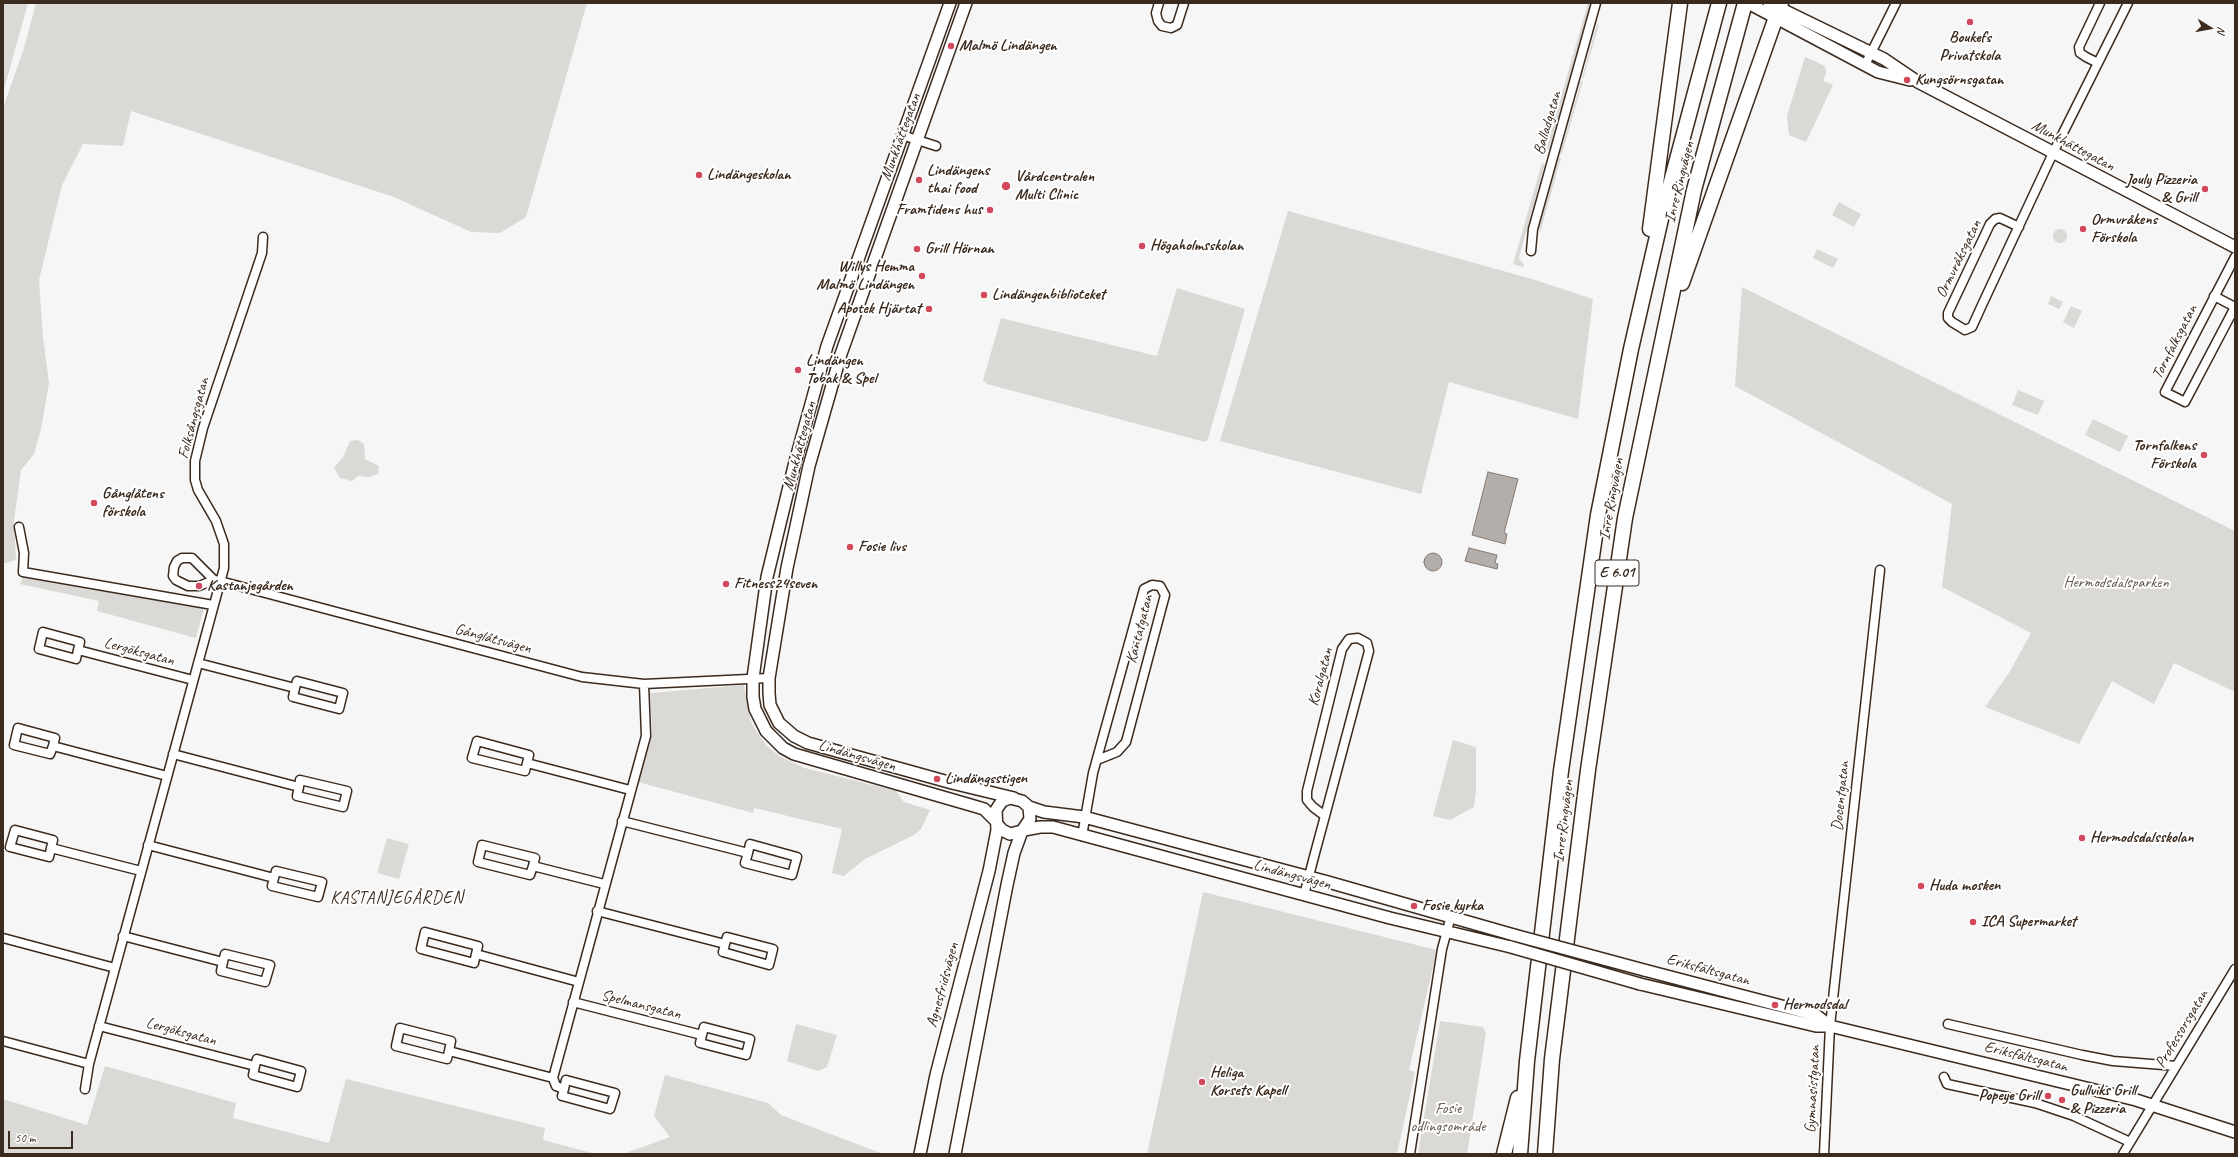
<!DOCTYPE html>
<html>
<head>
<meta charset="utf-8">
<style>
	body { margin:0 }
	#map { position:relative; width:2238px; height:1157px; overflow:hidden; background:#f7f6f6; font-family:Caveat,sans-serif }
	canvas { display:block }
	.frame { position:absolute; inset:0; border:4px solid #3b2a1e; pointer-events:none }
	.north { position:absolute; left:2190px; top:8px; width:40px; height:40px; -webkit-text-stroke:3px #fff; paint-order:stroke; rotate:101deg; font-size:11px; font-weight:700; line-height:16px; text-align:center; color:#3b2a1e }
	.north::after { content:''; display:block; margin:auto; width:14px; height:18px; background:#3b2a1e; clip-path:polygon(50% 0,100% 100%,50% 72%,0 100%) }
	.scale { position:absolute; left:8px; top:1131px; width:65px; height:18px; box-sizing:border-box; border:2px solid #3b2a1e; border-top:0; padding-left:5px; font-size:12px; line-height:14px; white-space:nowrap; color:#3b2a1e; -webkit-text-stroke:3px #fff; paint-order:stroke }
</style>
</head>
<body>
<div id="map">
<canvas width="2238" height="1157"></canvas>
<div class="frame"></div>
<div class="north">N</div>
<div class="scale">50 m</div>
</div>
<script>
const c = document.querySelector('canvas').getContext('2d');
c.lineJoin = 'round';
function paint(path, color) { c.fillStyle = color; c.fill(path, 'evenodd'); }
const toPath = rows => new Path2D(rows.map(r => 'M' + r).join(''));
function strokePath(path, color, width, dash) { c.strokeStyle = color; c.lineWidth = width; c.lineCap = dash ? 'butt' : 'round'; c.setLineDash(dash || []); c.stroke(path); }
function drawText(font, color, halo, rows, align = 'center') {
  c.font = font + ' Caveat,sans-serif'; c.lineWidth = 4; c.setLineDash([]); c.textBaseline = 'middle'; c.strokeStyle = halo; c.fillStyle = color; for (const [text, x, y, turn = 0] of rows) {
    c.save(); c.translate(x, y); c.rotate((+turn || 0) * Math.PI / 180); c.textAlign = isNaN(turn) ? turn : align; if (halo) c.strokeText(text, 0, 0); c.fillText(text, 0, 0); c.restore();
  }
}
paint(toPath([
	[3,3,28,3,3,93],
	[36,3,587,3,526,217,500,233,471,232,394,197,131,111,123,146,83,144,62,185,39,280,43,337,49,383,41,429,34,454,21,470,14,521,16,560,3,564,3,108,24,48],
	[1588,3,1591,3,1549,150,1546,149],
	[1597,24,1599,25,1583,79,1582,78],
	[1805,57,1825,66,1826,73,1823,81,1833,85,1806,142,1789,135,1787,116],
	[1581,81,1583,81,1562,154,1560,154],
	[1559,157,1561,158,1540,233,1539,226],
	[1542,163,1545,164,1519,258,1524,265,1523,267,1513,264],
	[1839,202,1861,214,1854,227,1832,215],
	[1288,211,1532,279,1593,299,1578,419,1449,382,1421,494,1220,441],
	'2053 236a7 7 0 1 1 14 0a7 7 0 1 1-14 0Z',
	[1817,249,1838,259,1833,268,1813,258],
	[1742,287,2235,531,2235,692,2174,663,2154,704,2112,681,2079,744,1985,707,2009,673,2031,633,1942,587,1952,504,1735,386],
	[1177,288,1245,309,1208,439,1205,442,987,384,983,380,1001,318,1157,356],
	[2051,296,2063,302,2059,309,2048,304],
	[2071,306,2082,311,2074,328,2063,322],
	[2018,390,2044,401,2038,415,2012,405],
	[2093,419,2128,436,2120,452,2085,435],
	[358,440,364,444,365,459,379,466,378,474,368,477,358,476,352,481,340,478,334,468,343,457,350,441],
	[24,574,205,605,196,638,97,611,99,601,20,584],
	[744,685,750,718,754,728,767,746,779,756,805,768,896,791,904,802,930,810,921,829,914,835,865,859,844,876,832,873,842,829,754,808,753,813,638,782,652,734,650,693],
	[1453,740,1476,747,1476,791,1474,807,1450,820,1433,816],
	[387,838,409,844,399,879,377,873],
	[1203,892,1437,950,1409,1070,1415,1072,1397,1154,1147,1154],
	[1440,1021,1483,1027,1486,1033,1467,1154,1418,1154],
	[796,1024,837,1035,827,1067,818,1071,787,1061],
	[105,1066,236,1103,233,1118,329,1143,346,1079,545,1128,543,1140,596,1154,3,1154,3,1099,87,1125],
	[665,1075,768,1103,781,1115,883,1154,623,1154,670,1137,654,1116]
]), '#dbd9d6');
const water = toPath([
	[1488,472,1518,479,1504,533,1507,534,1505,544,1472,535,1488,472],
	[1469,548,1497,555,1495,563,1498,564,1497,569,1465,561,1469,548],
	'1424 562a9 9 0 1 1 18 0a9 9 0 1 1-18 0Z'
]);
paint(water, '#b4aeaa');
strokePath(water, '#847972', 1);
const street = toPath([
	[1159,3,1156,13,1158,21,1162,26,1171,28,1177,25,1184,3],
	[2098,63,2086,57,2080,53,2079,47,2100,3],
	[1865,65,1896,3],
	[902,135,936,146],
	[2019,227,2000,218,1995,219,1990,224,1948,313,1948,318,1952,322,1965,330,1972,327,1982,305,2053,153,2128,3],
	[1531,251,1533,229,1596,3],
	[2235,257,2165,392,2185,402,2235,307],
	[2214,296,2235,307],
	[19,527,24,553,23,572,213,605],
	[214,580,192,558,182,558,177,561,174,567,173,576,176,580,188,586,199,586,214,580,220,581,582,677,644,684,769,678],
	[78,650,76,659,39,649,43,632,80,642,78,650,193,680],
	[198,663,295,688,293,697,339,709,343,693,297,681,295,688],
	[53,746,50,754,14,745,18,728,55,738,53,746,167,776],
	[173,754,299,787,297,796,343,807,347,791,300,780,299,787],
	[527,763,525,771,472,758,477,741,529,755,527,763,630,790],
	[622,821,748,853,745,863,792,875,797,857,750,844,748,853],
	[1082,836,1093,773,1144,589,1152,585,1160,586,1165,595,1126,742,1117,752,1097,760],
	[148,845,274,878,272,886,318,897,322,882,276,871,274,878],
	[51,848,49,857,10,847,15,830,53,840,51,848,141,871],
	[533,866,530,875,478,862,482,845,535,858,533,866,604,884],
	[1304,895,1315,853,1325,816,1369,651,1367,643,1358,638,1349,639,1342,649,1307,791,1307,800,1313,807,1325,816],
	[597,911,725,944,723,952,769,965,773,949,727,937,725,944],
	[123,936,223,962,221,971,265,982,270,965,225,954,223,962],
	[3,938,115,968],
	[476,954,474,963,421,949,425,932,478,946,476,954,579,982],
	[573,1002,702,1035,700,1043,746,1055,750,1039,704,1027,702,1035],
	[1948,1024,2082,1055,2113,1061,2176,1066],
	[99,1026,255,1066,253,1075,297,1087,301,1071,257,1059,255,1066],
	[3,1041,89,1064],
	[449,1051,447,1059,396,1046,400,1028,451,1041,449,1051,553,1078],
	[1944,1077,1947,1084,2035,1103,2074,1116,2130,1142],
	[85,1089,89,1064,224,568,224,544,216,521,198,490,195,480,195,461,203,428,262,253,263,237],
	[564,1089,566,1080,615,1093,610,1109,562,1096,564,1089,556,1086,553,1078,646,736,644,684],
	[1410,1154,1442,949,1451,916],
	[1824,1154,1830,1026,1880,570],
	[2123,1154,2235,969]
]);
const secondary = toPath([
	[950,3,827,346,795,462,767,577,753,678,753,697,755,709,766,731,783,748,794,754,974,806,984,809,996,821],
	[966,3,841,354,809,466,787,568,769,678,769,693,770,705,779,723,794,736,808,743,952,783,1014,798],
	[1748,3,1878,72,1910,80],
	[1769,3,1884,59,1918,82,2235,247],
	[1029,807,1044,812,1084,817,1328,882,1514,935],
	[1024,830,1040,827,1053,827,1390,918,1511,947],
	[1644,970,1816,1015,1830,1026],
	[1640,984,1816,1026,1830,1026,2136,1100,2235,1132],
	[920,1154,936,1075,989,871,997,830,996,810,1002,801,1010,798,1022,801,1029,807,1030,819,1022,831,1010,834,1002,830,997,824],
	[955,1154,1007,885,1014,853,1022,831]
]);
const highway = toPath([
	[1650,229,1680,3],
	[1682,283,1781,3],
	[1504,1154,1518,1098],
	[1520,1154,1527,1061,1561,771,1598,515,1631,349,1661,219,1719,3],
	[1545,1154,1552,1059,1588,770,1625,518,1694,190,1745,3]
]);
strokePath(street, '#3b2a1e', 11);
strokePath(secondary, '#3b2a1e', 14);
strokePath(highway, '#3b2a1e', 17);
strokePath(street, '#fff', 8);
strokePath(secondary, '#fff', 11);
strokePath(highway, '#fff', 14);
const secondaryBridge = toPath([
	[1514,935,1644,970],
	[1511,947,1640,984]
]);
strokePath(secondaryBridge, '#3b2a1e', 14, []);
strokePath(secondaryBridge, '#fff', 11);
for (const [x, y, r, color] of [
	[1970,22,4,"#d1495b"],
	[951,46,4,"#d1495b"],
	[1907,80,4,"#d1495b"],
	[699,175,4,"#d1495b"],
	[919,180,4,"#d1495b"],
	[1006,186,5,"#d1495b"],
	[2205,189,4,"#d1495b"],
	[990,210,4,"#d1495b"],
	[2083,229,4,"#d1495b"],
	[1142,246,4,"#d1495b"],
	[917,249,4,"#d1495b"],
	[922,276,4,"#d1495b"],
	[984,295,4,"#d1495b"],
	[929,309,4,"#d1495b"],
	[798,370,4,"#d1495b"],
	[2204,455,4,"#d1495b"],
	[94,503,4,"#d1495b"],
	[850,547,4,"#d1495b"],
	[726,584,4,"#d1495b"],
	[199,586,4,"#d1495b"],
	[937,779,4,"#d1495b"],
	[2082,838,4,"#d1495b"],
	[1921,886,4,"#d1495b"],
	[1414,906,4,"#d1495b"],
	[1973,922,4,"#d1495b"],
	[1775,1005,4,"#d1495b"],
	[1202,1082,4,"#d1495b"],
	[2048,1096,4,"#d1495b"],
	[2062,1100,4,"#d1495b"]
]) { const dot = new Path2D(); dot.arc(x, y, r, 0, 2 * Math.PI); c.fillStyle = color; c.fill(dot); strokePath(dot, '#fff', 1.5); }
for (const [x, y, w] of [
	[1617,573,44]
]) { const box = new Path2D(); box.roundRect(x - w / 2, y - 13, w, 26, 3); c.fillStyle = '#fff'; c.fill(box); strokePath(box, '#3b2a1e', 1); }
drawText('bold 15px', '#3b2a1e', null, [
	["E 6.01",1617,573]
]);
drawText('bold 16px', '#3b2a1e', '#fff', [
	["Boukefs",1970,38,"center"],
	["Privatskola",1970,56,"center"],
	["Malmö Lindängen",959,46],
	["Kungsörnsgatan",1915,80],
	["Lindängens",927,171],
	["thai food",927,189],
	["Lindängeskolan",707,175],
	["Vårdcentralen",1015,177],
	["Multi Clinic",1015,195],
	["Jouly Pizzeria",2197,180,"right"],
	["& Grill",2197,198,"right"],
	["Framtidens hus",982,210,"right"],
	["Ormvråkens",2091,220],
	["Förskola",2091,238],
	["Högaholmsskolan",1150,246],
	["Grill Hörnan",925,249],
	["Willys Hemma",914,267,"right"],
	["Malmö Lindängen",914,285,"right"],
	["Lindängenbiblioteket",992,295],
	["Apotek Hjärtat",921,309,"right"],
	["Lindängen",806,361],
	["Tobak & Spel",806,379],
	["Tornfalkens",2196,446,"right"],
	["Förskola",2196,464,"right"],
	["Gånglåtens",102,494],
	["förskola",102,512],
	["Fosie livs",858,547],
	["Fitness24seven",734,584],
	["Kastanjegården",207,586],
	["Lindängsstigen",945,779],
	["Hermodsdalsskolan",2090,838],
	["Huda mosken",1929,886],
	["Fosie kyrka",1422,906],
	["ICA Supermarket",1981,922],
	["Hermodsdal",1783,1005],
	["Heliga",1210,1073],
	["Korsets Kapell",1210,1091],
	["Gullviks Grill",2070,1091],
	["& Pizzeria",2070,1109],
	["Popeye Grill",2040,1096,"right"]
], 'left');
drawText('16px', '#3b2a1e', '#fff', [
	["Balladgatan",1548,123,-74],
	["Munkhättegatan",901,137,-70],
	["Munkhättegatan",2073,146,28],
	["Inre Ringvägen",1680,182,-76],
	["Ormvråksgatan",1959,259,-64],
	["Tornfalksgatan",2175,342,-63],
	["Folksångsgatan",194,418,-75],
	["Munkhättegatan",800,446,-75],
	["Inre Ringvägen",1612,499,-80],
	["Kantatgatan",1140,629,-76],
	["Gånglåtsvägen",493,639,15],
	["Lergöksgatan",139,652,15],
	["Koralgatan",1321,677,-75],
	["Lindängsvägen",857,756,16],
	["Docentgatan",1841,796,-84],
	["Inre Ringvägen",1564,821,-83],
	["Lindängsvägen",1292,875,15],
	["Eriksfältsgatan",1708,970,15],
	["Agnesfridsvägen",943,985,-75],
	["Spelmansgatan",641,1005,14],
	["Professorsgatan",2182,1029,-59],
	["Lergöksgatan",181,1032,15],
	["Eriksfältsgatan",2026,1057,14],
	["Gymnasistgatan",1813,1089,-87]
]);
drawText('16px', '#63564c', '#fff', [
	["Hermodsdalsparken",2116,583],
	["Fosie",1448,1109],
	["odlingsområde",1448,1127]
]);
c.letterSpacing = '1px';
drawText('17px', '#3b2a1e', '#fff', [
	["KASTANJEGÅRDEN",397,899]
]);
c.letterSpacing = '0px';
</script>
</body>
</html>
